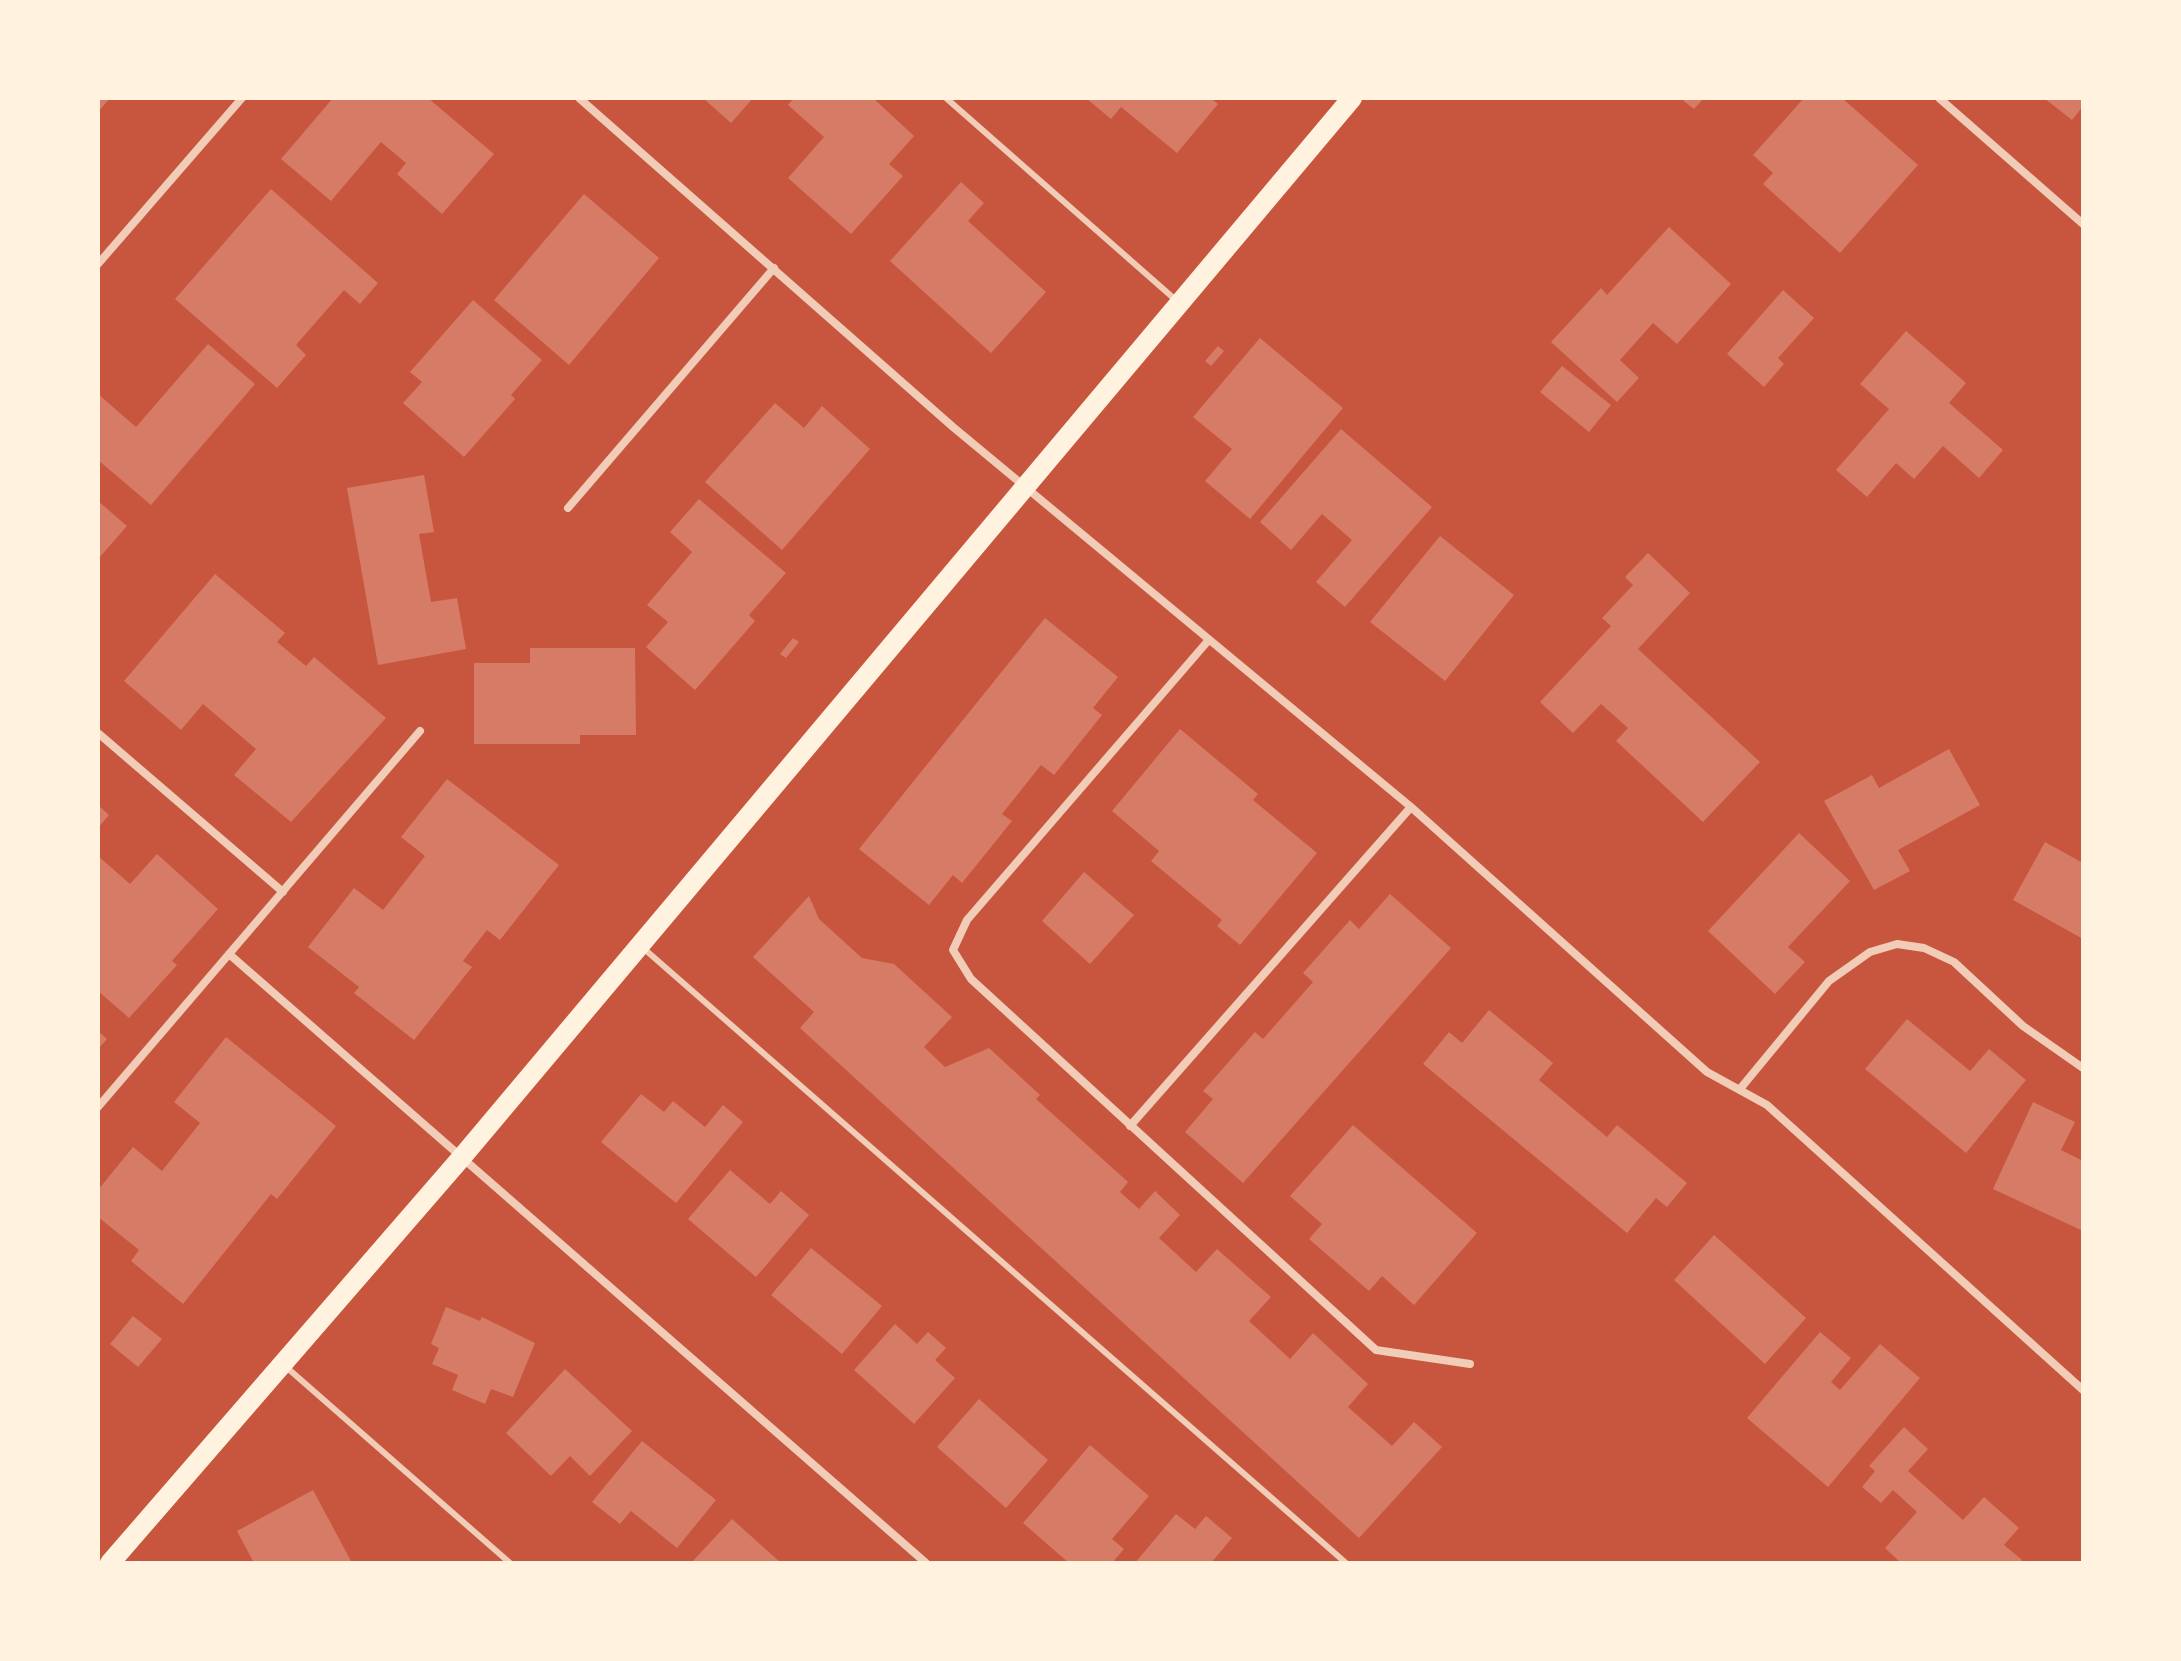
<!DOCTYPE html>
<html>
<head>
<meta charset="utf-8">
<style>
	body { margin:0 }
	#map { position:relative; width:2181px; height:1661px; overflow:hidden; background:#c8553d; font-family:"Archivo Narrow",sans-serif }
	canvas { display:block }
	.frame { position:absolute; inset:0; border:100px solid #fff3e0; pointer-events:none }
</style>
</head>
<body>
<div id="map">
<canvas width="2181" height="1661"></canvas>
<div class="frame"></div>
</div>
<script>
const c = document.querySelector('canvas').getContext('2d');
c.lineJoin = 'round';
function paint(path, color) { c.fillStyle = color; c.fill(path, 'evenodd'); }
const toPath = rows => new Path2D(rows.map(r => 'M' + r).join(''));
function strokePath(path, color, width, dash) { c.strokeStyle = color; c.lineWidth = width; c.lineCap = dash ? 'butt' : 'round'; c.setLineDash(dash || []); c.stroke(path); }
paint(toPath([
	[98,98,110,98,98,112],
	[333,98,428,98,494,154,442,214,397,174,406,163,381,142,331,201,281,159],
	[703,98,753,98,731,123],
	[794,98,873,98,914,136,889,164,903,176,851,234,788,178,824,137,788,105],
	[1086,98,1211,98,1218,104,1177,153,1121,107,1111,119],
	[1680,98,1704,98,1694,109],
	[1804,98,1842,98,1918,165,1840,253,1763,184,1773,173,1753,155],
	[2044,98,2083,98,2083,106,2072,120],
	[961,182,984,203,968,221,1046,292,991,353,890,261],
	[271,189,378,283,360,304,344,290,296,345,306,355,277,388,175,299],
	[584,194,659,258,569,365,494,300],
	[1669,227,1731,284,1677,344,1653,323,1620,360,1639,378,1617,402,1551,342,1601,288,1607,295],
	[1783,290,1814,318,1778,358,1784,364,1764,387,1727,354],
	[473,300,542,360,511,395,515,399,464,457,403,403,422,382,410,372],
	[1906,331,1966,383,1949,403,2003,450,1979,478,1943,446,1914,479,1896,463,1867,497,1836,470,1889,409,1860,384],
	[1260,338,1343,408,1250,519,1205,481,1232,449,1193,417],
	[208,344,255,384,151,505,98,460,98,394,136,427],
	[1218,346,1224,351,1211,366,1205,361],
	[1562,366,1611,405,1589,432,1540,392],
	[775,403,804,428,822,406,870,449,782,550,705,482],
	[1341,429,1432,507,1345,607,1316,582,1352,540,1322,514,1291,550,1260,522],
	[424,475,434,532,419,534,431,602,457,598,466,649,378,665,347,488],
	[699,499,786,573,749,615,755,621,695,690,646,647,668,622,647,605,692,552,670,532],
	[98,501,127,526,98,559],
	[1440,536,1514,595,1445,681,1370,622],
	[1648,553,1690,593,1638,649,1760,762,1703,822,1616,741,1628,728,1601,704,1573,733,1540,702,1611,626,1602,618,1633,585,1625,577],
	[215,574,285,633,277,642,306,666,314,657,386,718,291,822,234,775,256,749,203,704,181,730,124,681],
	[1045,618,1118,677,1093,708,1102,715,1054,775,1041,765,1002,814,1012,821,962,883,953,875,929,905,859,849],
	[793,638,799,642,786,658,780,654],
	[530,648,635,648,636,735,580,735,580,744,474,744,474,663,530,663],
	[1180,729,1258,794,1253,800,1317,853,1240,945,1217,926,1222,920,1151,861,1159,851,1112,811],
	[1949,749,1980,805,1898,850,1910,871,1874,890,1824,801,1872,775,1879,788],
	[447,779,559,865,500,940,487,930,463,961,472,967,414,1040,354,993,359,987,308,947,354,888,383,910,425,856,401,837],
	[98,805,109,815,98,828],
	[1799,833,1850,881,1788,947,1805,962,1775,994,1708,931],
	[2045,842,2083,863,2083,939,2013,900],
	[157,854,218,909,172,961,177,965,129,1018,98,991,98,856,130,884],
	[1084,872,1134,915,1090,964,1042,921],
	[1390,894,1451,948,1243,1183,1185,1132,1213,1099,1203,1091,1255,1032,1263,1039,1313,982,1303,973,1350,920,1359,929],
	[809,896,819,919,862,958,894,964,952,1017,924,1047,945,1067,989,1048,1040,1095,1036,1099,1128,1182,1120,1192,1139,1209,1155,1191,1180,1215,1159,1238,1196,1272,1217,1249,1271,1297,1249,1321,1290,1359,1313,1333,1368,1384,1348,1407,1392,1446,1414,1422,1442,1447,1359,1538,800,1028,814,1012,753,957],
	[1489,1010,1553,1063,1539,1080,1607,1137,1617,1125,1687,1183,1667,1207,1656,1198,1627,1233,1423,1064,1449,1032,1462,1043],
	[1907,1019,1970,1071,1989,1049,2026,1080,1966,1153,1865,1069],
	[98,1031,107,1039,98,1049],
	[226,1037,336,1126,277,1199,271,1194,183,1304,131,1261,139,1250,98,1217,98,1190,133,1147,162,1171,200,1123,174,1102],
	[641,1094,664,1112,673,1101,705,1127,723,1105,743,1122,676,1203,601,1142],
	[2033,1102,2075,1122,2061,1150,2083,1161,2083,1231,1993,1189],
	[1353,1125,1477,1233,1414,1305,1382,1276,1369,1291,1309,1239,1322,1224,1290,1196],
	[730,1170,770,1204,781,1191,809,1215,756,1277,688,1219],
	[1714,1235,1806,1318,1765,1364,1674,1280],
	[811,1248,882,1306,842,1354,771,1295],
	[446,1307,480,1321,482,1317,535,1343,513,1397,491,1389,485,1404,452,1390,458,1375,432,1364,439,1348,431,1344],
	[133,1316,162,1339,138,1367,110,1344],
	[895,1324,917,1344,928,1332,946,1348,935,1360,955,1378,914,1424,854,1370],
	[1820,1332,1851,1358,1831,1382,1840,1390,1880,1344,1920,1378,1828,1487,1747,1418],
	[565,1369,632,1431,590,1476,570,1456,551,1476,506,1433],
	[979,1399,1048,1460,1006,1508,937,1447],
	[1904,1427,1928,1449,1908,1471,1963,1520,1984,1497,2019,1528,2004,1545,2022,1560,2020,1563,1901,1563,1885,1548,1917,1512,1893,1490,1881,1503,1862,1487,1875,1471,1869,1466],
	[642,1441,716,1500,677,1548,631,1511,620,1524,592,1502],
	[1090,1445,1149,1496,1112,1539,1124,1549,1112,1563,1069,1563,1023,1523],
	[313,1490,352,1563,254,1563,237,1531],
	[1176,1514,1195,1529,1206,1516,1232,1538,1211,1563,1135,1563],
	[732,1519,781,1563,691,1563]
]), '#d67c66');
strokePath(toPath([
	[946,98,1178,302],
	[642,947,1346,1563],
	[285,1366,510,1563]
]), '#f1ccb7', 6);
strokePath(toPath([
	[579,98,953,427,1411,807,1707,1072,1767,1105,2083,1390],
	[1939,98,2083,224],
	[98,264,242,98],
	[568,508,774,268],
	[1207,642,967,920,953,950,971,979,1376,1350,1470,1364],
	[98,733,283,892],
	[229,954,926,1563],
	[1740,1089,1829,981,1870,952,1897,944,1924,948,1954,962,2023,1026,2083,1068],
	[98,1107,420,731],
	[1130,1126,1411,807]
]), '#f1ccb7', 8);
strokePath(toPath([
	[110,1563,462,1157,1352,98]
]), '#fff3e0', 20);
</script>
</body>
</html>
